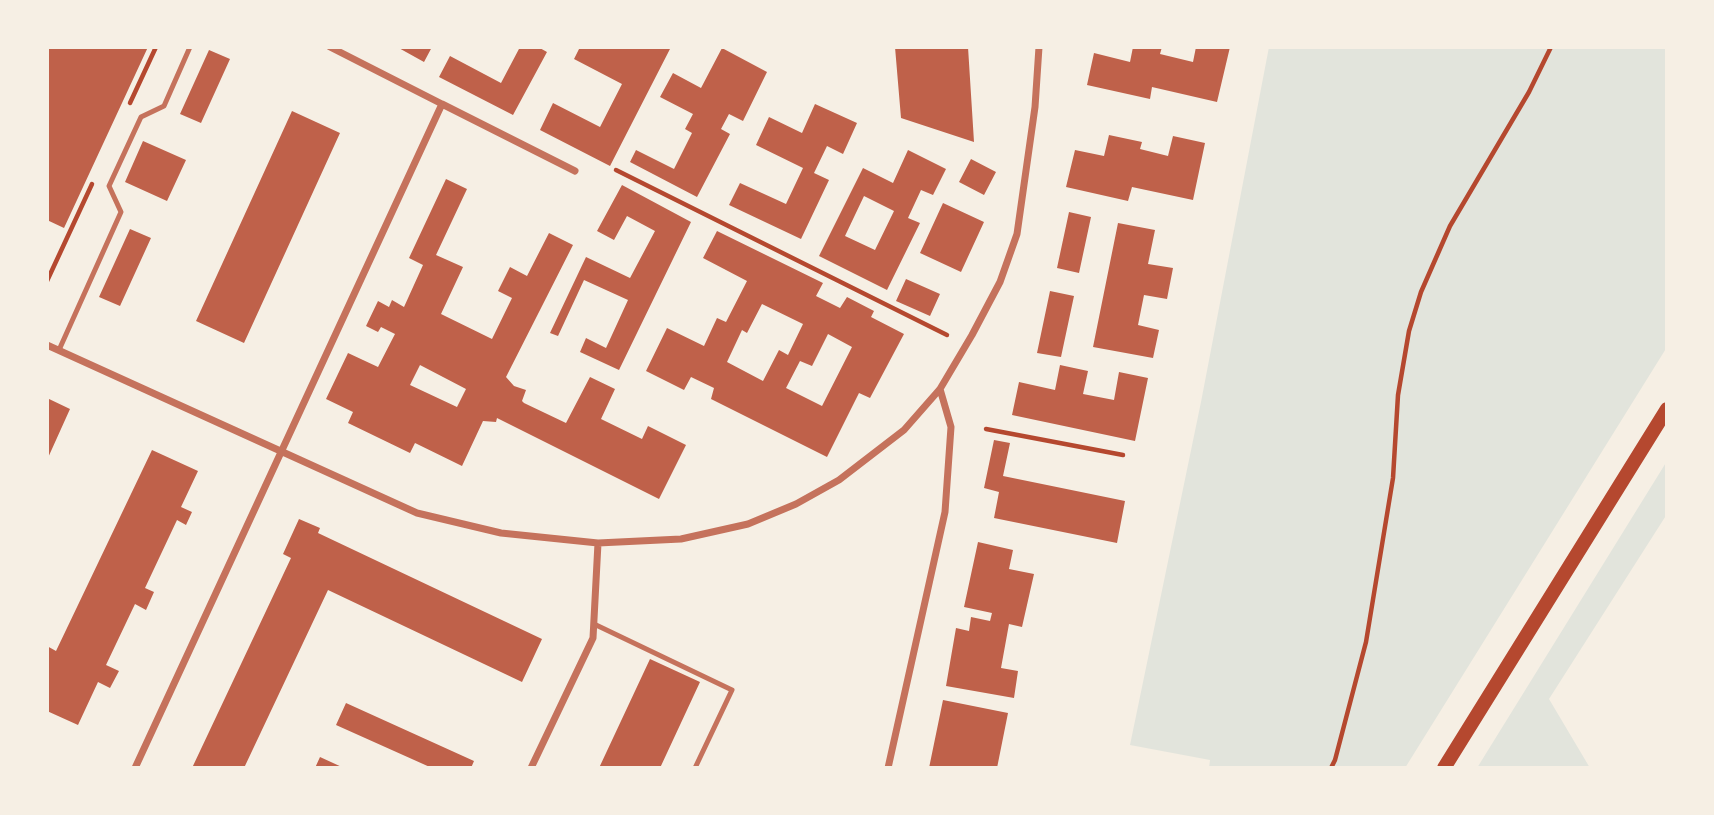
<!DOCTYPE html>
<html>
<head>
<meta charset="utf-8">
<style>
	body { margin:0 }
	#map { position:relative; width:1714px; height:815px; overflow:hidden; background:#f6efe4; font-family:Quicksand,sans-serif }
	canvas { display:block }
	.frame { position:absolute; inset:0; border:49px solid #f6efe4; pointer-events:none }
</style>
</head>
<body>
<div id="map">
<canvas width="1714" height="815"></canvas>
<div class="frame"></div>
</div>
<script>
const c = document.querySelector('canvas').getContext('2d');
c.lineJoin = 'round';
function paint(path, color) { c.fillStyle = color; c.fill(path, 'evenodd'); }
const toPath = rows => new Path2D(rows.map(r => 'M' + r).join(''));
function strokePath(path, color, width, dash) { c.strokeStyle = color; c.lineWidth = width; c.lineCap = dash ? 'butt' : 'round'; c.setLineDash(dash || []); c.stroke(path); }
paint(toPath([
	[1269,47,1667,47,1667,347,1405,768,1209,768,1210,760,1130,745,1201,402],
	[1667,461,1667,514,1549,699,1590,768,1477,768]
]), '#e2e4dc');
paint(toPath([
	[47,47,148,47,64,228,47,220],
	[397,47,432,47,424,62],
	[520,47,538,47,547,52,513,115,439,77,450,56,501,83],
	[580,47,671,47,610,166,540,130,553,103,600,127,622,84,574,59],
	[895,47,968,47,974,142,901,118],
	[1133,47,1162,47,1160,54,1193,62,1196,47,1230,47,1217,102,1152,87,1150,99,1087,85,1094,53,1130,62],
	[722,48,767,72,743,121,729,114,721,129,730,134,697,197,630,162,636,150,674,169,692,133,685,129,693,114,660,97,673,73,701,88],
	[209,50,230,59,201,123,180,114],
	[815,104,857,123,843,154,827,146,814,173,829,180,801,239,729,205,740,183,786,204,803,168,756,145,769,117,802,133],
	[292,111,340,133,244,343,196,321],
	[1109,135,1142,142,1140,149,1168,156,1173,136,1205,143,1193,200,1132,187,1128,201,1066,187,1075,150,1104,156],
	[143,141,186,160,167,201,125,182],
	[908,150,946,169,933,195,921,190,908,218,920,223,887,290,819,256,863,168,893,183],
	[864,196,894,211,875,250,845,236],
	[971,159,996,172,984,195,959,182],
	[446,179,467,189,436,255,463,267,441,314,492,339,512,298,498,291,510,267,527,276,549,233,573,245,506,377,514,386,526,390,522,401,524,403,566,423,590,377,615,389,601,419,642,439,648,426,686,445,659,499,497,418,496,422,483,421,462,466,415,443,410,453,348,423,353,412,326,399,348,353,378,367,395,334,381,327,378,332,366,326,378,301,389,307,392,300,404,307,423,265,409,258],
	[420,365,466,389,457,407,410,385],
	[622,185,691,222,619,370,580,352,586,338,606,348,628,300,584,280,558,336,550,333,586,257,630,278,655,231,627,216,614,240,597,231],
	[943,203,984,222,961,272,920,253],
	[1069,212,1091,217,1079,273,1057,268],
	[1118,223,1155,230,1148,264,1173,268,1167,299,1144,295,1138,325,1159,330,1153,358,1093,347],
	[130,229,151,238,120,306,99,297],
	[717,231,823,283,816,296,840,308,847,297,874,311,871,317,904,334,870,398,859,393,827,457,711,399,714,388,691,377,684,390,646,371,667,328,704,346,717,318,726,322,747,281,703,258],
	[762,304,803,324,788,355,779,350,763,381,727,362,742,330,747,333],
	[828,334,852,347,822,406,786,388,800,361,812,366],
	[906,279,940,294,930,316,896,301],
	[1050,291,1074,296,1061,357,1037,353],
	[1060,365,1088,371,1083,394,1114,400,1119,372,1148,378,1135,441,1012,415,1019,382,1055,390],
	[47,398,70,409,47,460],
	[994,440,1010,443,1003,476,1125,501,1117,543,994,518,999,492,984,488],
	[152,450,198,471,181,507,192,512,186,525,177,520,145,588,154,592,146,610,135,604,106,665,119,671,110,688,98,682,78,725,47,711,47,646,56,651],
	[299,519,320,528,318,533,542,639,522,682,328,590,244,768,192,768,291,558,283,554],
	[978,542,1013,550,1009,569,1034,574,1022,627,1009,624,1001,668,1018,671,1014,698,946,686,956,628,969,631,971,617,990,621,992,613,964,607],
	[650,659,700,682,660,768,599,768],
	[943,700,1008,713,997,768,929,768],
	[346,703,474,761,471,768,432,768,336,725],
	[320,757,344,768,315,768]
]), '#bf614a');
strokePath(toPath([
	[130,103,156,47],
	[616,170,947,335],
	[47,281,92,184],
	[986,429,1123,455],
	[1331,768,1335,760,1366,642,1393,478,1398,395,1409,331,1421,292,1450,226,1529,92,1551,47]
]), '#b5482f', 4.5);
strokePath(toPath([
	[59,350,121,212,109,186,141,117,164,106,190,47],
	[594,624,732,690,695,768]
]), '#c5725c', 5);
strokePath(toPath([
	[442,104,575,171],
	[47,345,417,513,501,533,598,543,681,539,748,524,796,504,839,480,904,430,940,389,972,335,1000,282,1017,234,1035,107,1039,47],
	[135,768,442,104,330,47],
	[531,768,593,638,598,543],
	[888,768,945,512,951,427,940,389]
]), '#c5725c', 7);
strokePath(toPath([
	[1444,768,1667,409]
]), '#b5482f', 14);
</script>
</body>
</html>
